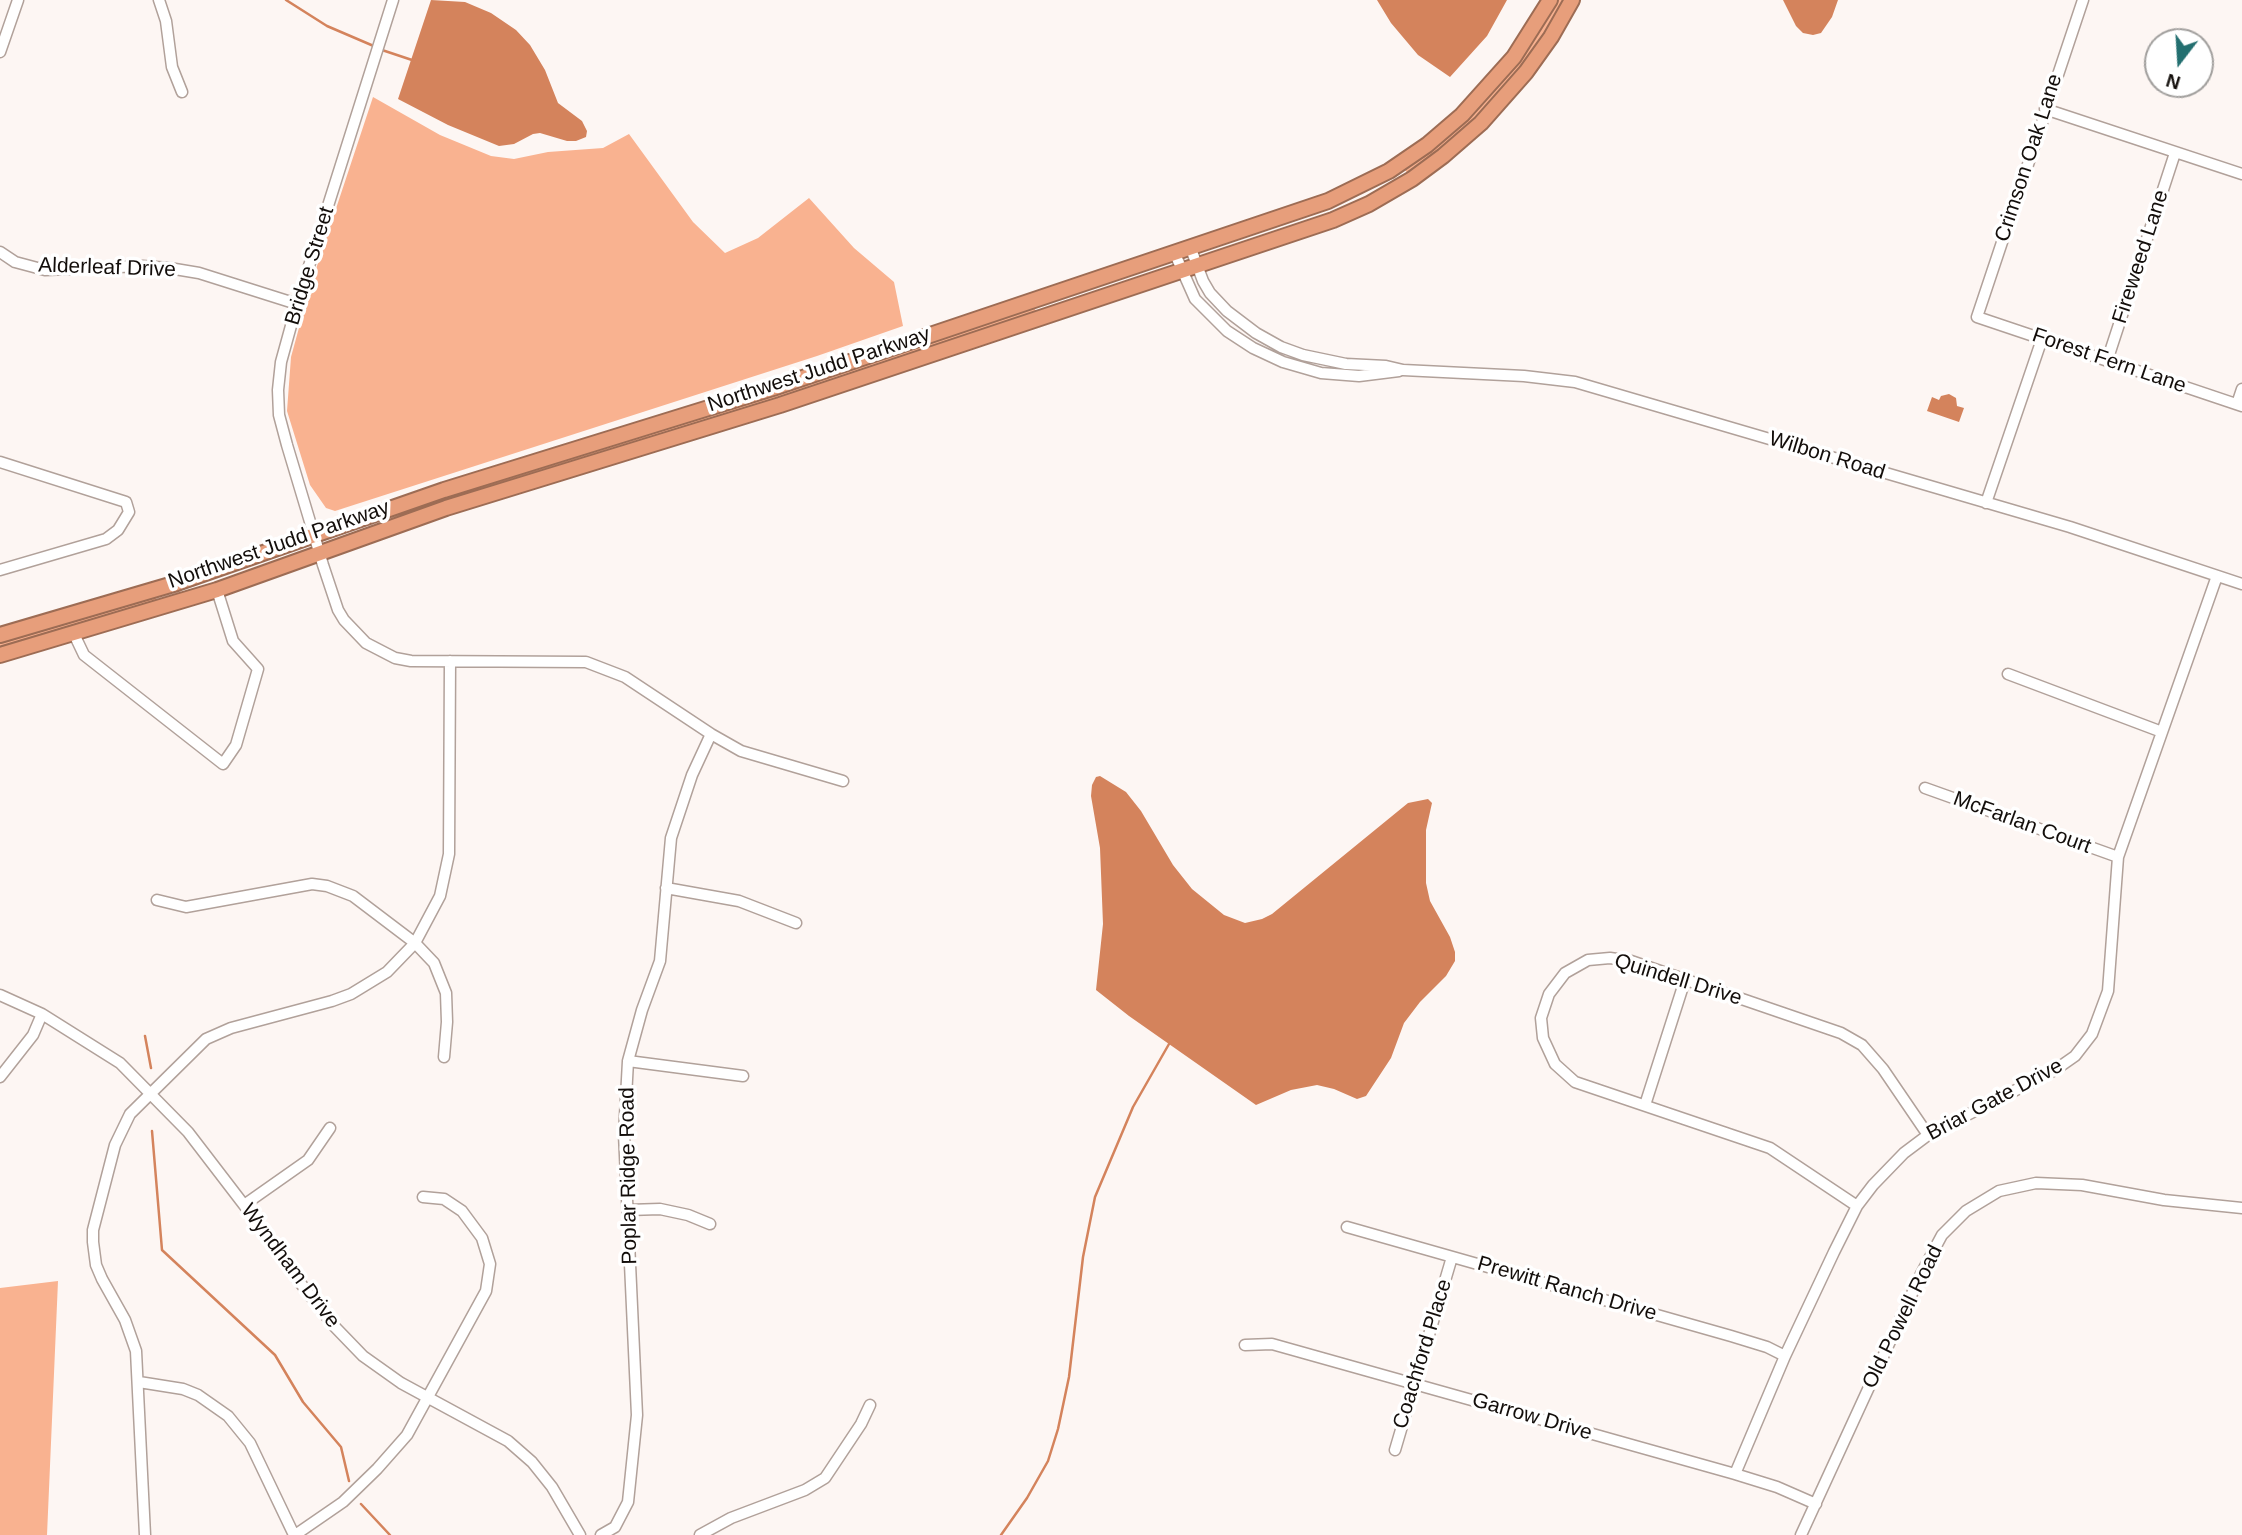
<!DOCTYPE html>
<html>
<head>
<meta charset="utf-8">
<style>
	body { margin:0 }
	#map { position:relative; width:2242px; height:1535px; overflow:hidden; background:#fdf6f3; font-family:Helvetica,sans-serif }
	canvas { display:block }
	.north { position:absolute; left:2144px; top:28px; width:70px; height:70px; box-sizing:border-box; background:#fff; border:2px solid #a19f9d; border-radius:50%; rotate:197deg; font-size:19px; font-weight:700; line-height:28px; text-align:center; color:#130e0b }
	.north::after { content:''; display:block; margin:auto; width:24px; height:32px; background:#236f70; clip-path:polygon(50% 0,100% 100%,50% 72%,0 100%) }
</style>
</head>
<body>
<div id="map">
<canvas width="2242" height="1535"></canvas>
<div class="north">N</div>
</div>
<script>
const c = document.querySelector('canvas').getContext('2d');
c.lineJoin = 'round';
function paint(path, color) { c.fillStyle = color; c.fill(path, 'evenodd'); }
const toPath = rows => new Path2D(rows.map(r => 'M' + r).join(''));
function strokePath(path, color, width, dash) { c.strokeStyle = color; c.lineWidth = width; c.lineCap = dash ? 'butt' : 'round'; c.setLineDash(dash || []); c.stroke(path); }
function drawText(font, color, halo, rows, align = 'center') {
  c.font = font + ' Helvetica,sans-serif'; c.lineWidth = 7; c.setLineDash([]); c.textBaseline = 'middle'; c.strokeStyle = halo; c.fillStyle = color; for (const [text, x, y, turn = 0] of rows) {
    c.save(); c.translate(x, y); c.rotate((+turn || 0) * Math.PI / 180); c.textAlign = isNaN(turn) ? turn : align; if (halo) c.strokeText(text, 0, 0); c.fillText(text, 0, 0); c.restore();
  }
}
paint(toPath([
	[1557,0,1565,0,1534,52,1484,112,1454,140,1408,174,1405,170,1481,104,1512,69,1540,30],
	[373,97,440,135,491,156,514,159,548,152,603,148,629,134,693,222,725,253,758,238,809,198,854,248,894,282,903,326,817,356,335,511,326,508,310,485,287,411,291,357,311,284],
	[1034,307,1036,311,1010,323,758,406,474,493,472,489,493,480],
	[155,596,157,601,135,609,0,649,0,641],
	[58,1281,47,1535,0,1535,0,1288]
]), '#f9b290');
paint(toPath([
	[431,0,465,2,491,13,516,30,530,45,545,70,558,103,582,121,587,131,586,137,576,141,567,141,540,133,533,134,514,144,499,146,448,125,398,99],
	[1377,0,1507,0,1487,36,1450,77,1418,55,1391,23],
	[1783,0,1838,0,1832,17,1821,33,1813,35,1803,33,1796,26],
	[1949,394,1956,398,1957,406,1964,408,1959,422,1927,411,1932,397,1939,400,1941,396],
	[1100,776,1126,792,1141,811,1173,865,1192,889,1224,915,1245,923,1262,919,1272,914,1408,803,1428,799,1432,803,1426,830,1426,883,1430,901,1450,937,1455,952,1455,961,1446,976,1420,1002,1404,1023,1391,1058,1366,1096,1357,1099,1334,1089,1317,1085,1291,1090,1256,1105,1129,1016,1096,990,1103,924,1100,848,1091,796,1092,785,1096,777]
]), '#d4835c');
strokePath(toPath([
	[286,0,327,26,376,47],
	[382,50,412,60],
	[145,1036,151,1068],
	[152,1131,162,1250,275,1355,303,1402,341,1447,349,1481],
	[361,1504,390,1535],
	[1001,1535,1027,1498,1048,1461,1058,1429,1069,1377,1083,1257,1095,1197,1133,1107,1169,1044]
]), '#d4835c', 2.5);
const minor = toPath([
	[159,0,166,21,172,67,182,92],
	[393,0,297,304,281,362,278,390,279,415,287,445,323,565,338,610,344,620,366,643,395,658,411,661,586,662,625,677,711,734,741,751,843,781],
	[2083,0,1977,317,2242,406],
	[0,52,18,0],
	[2045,109,2242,174],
	[1191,249,1203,281,1210,293,1227,311,1256,333,1281,347,1303,355,1346,364,1386,366,1403,370,1524,376,1575,382,2070,527,2242,584],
	[0,252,15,262,45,270,143,266,169,268,199,273,297,304],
	[1175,254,1195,299,1227,331,1253,348,1283,362,1321,373,1359,376,1399,371],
	[2107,361,2175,153],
	[2237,404,2242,389],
	[0,462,126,502,129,512,118,530,106,539,0,570],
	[1986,503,2042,339],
	[74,634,84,655,223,764,236,745,258,669,233,641,217,590],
	[2008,674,2162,732],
	[1925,788,2118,857],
	[666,888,739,901,796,923],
	[157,900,186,907,312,884,327,886,353,896,415,943,434,963,446,993,447,1022,444,1057],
	[0,995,42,1014,120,1063,188,1132,244,1205,298,1280,334,1326,363,1356,401,1383,508,1441,532,1462,552,1487,580,1535],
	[628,1061,743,1076],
	[0,1077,33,1035,42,1014],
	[1645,1105,1685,980],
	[244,1205,308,1160,330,1128],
	[1857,1206,1770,1148,1575,1082,1555,1064,1543,1038,1541,1018,1549,994,1565,973,1588,960,1610,958,1631,961,1841,1033,1862,1045,1883,1069,1928,1135],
	[628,1210,660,1209,688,1215,710,1224],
	[1347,1227,1731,1336,1767,1347,1785,1356],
	[1245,1345,1272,1344,1735,1474,1777,1487,1816,1504],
	[139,1382,183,1389,198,1395,228,1416,250,1443,294,1535],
	[1395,1450,1452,1257],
	[1735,1474,1785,1356,1834,1252,1857,1206,1873,1185,1904,1153,1928,1135,2055,1070,2075,1056,2092,1034,2108,991,2118,857,2217,576],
	[145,1535,136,1351,125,1320,102,1279,96,1265,93,1242,93,1230,115,1145,130,1114,206,1039,231,1028,332,1001,351,994,387,972,415,943,440,896,449,854,450,661],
	[295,1535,343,1502,377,1469,407,1435,486,1291,490,1264,482,1238,462,1211,444,1199,423,1197],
	[601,1535,615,1527,628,1502,637,1415,624,1134,628,1061,642,1010,660,961,671,838,692,775,711,734],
	[700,1535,731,1518,805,1490,825,1478,861,1424,870,1405],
	[1801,1535,1921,1274,1942,1235,1966,1211,1999,1191,2036,1183,2082,1185,2164,1200,2242,1208]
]);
const highway = toPath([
	[0,635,177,583,444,490,773,388,1328,201,1389,171,1427,145,1462,115,1514,57,1550,0],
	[0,655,217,590,446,508,780,405,1333,220,1369,204,1412,179,1443,156,1481,123,1526,72,1551,37,1572,0]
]);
strokePath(minor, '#b1a19a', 13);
strokePath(highway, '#9d6c54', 18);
strokePath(minor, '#fff', 10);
strokePath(highway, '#e79e7b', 14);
drawText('21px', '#130e0b', '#fff', [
	["Crimson Oak Lane",2029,158,-72],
	["Fireweed Lane",2141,257,-72],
	["Bridge Street",310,266,-73],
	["Alderleaf Drive",107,268,2],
	["Forest Fern Lane",2109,361,19],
	["Northwest Judd Parkway",819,370,-18],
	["Wilbon Road",1827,456,17],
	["Northwest Judd Parkway",279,545,-19],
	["McFarlan Court",2022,823,20],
	["Quindell Drive",1678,980,17],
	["Briar Gate Drive",1995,1100,-28],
	["Poplar Ridge Road",629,1176,-91],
	["Wyndham Drive",290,1266,53],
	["Prewitt Ranch Drive",1567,1289,16],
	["Old Powell Road",1903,1317,-64],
	["Coachford Place",1423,1354,-73],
	["Garrow Drive",1532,1417,16]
]);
</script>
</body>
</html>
